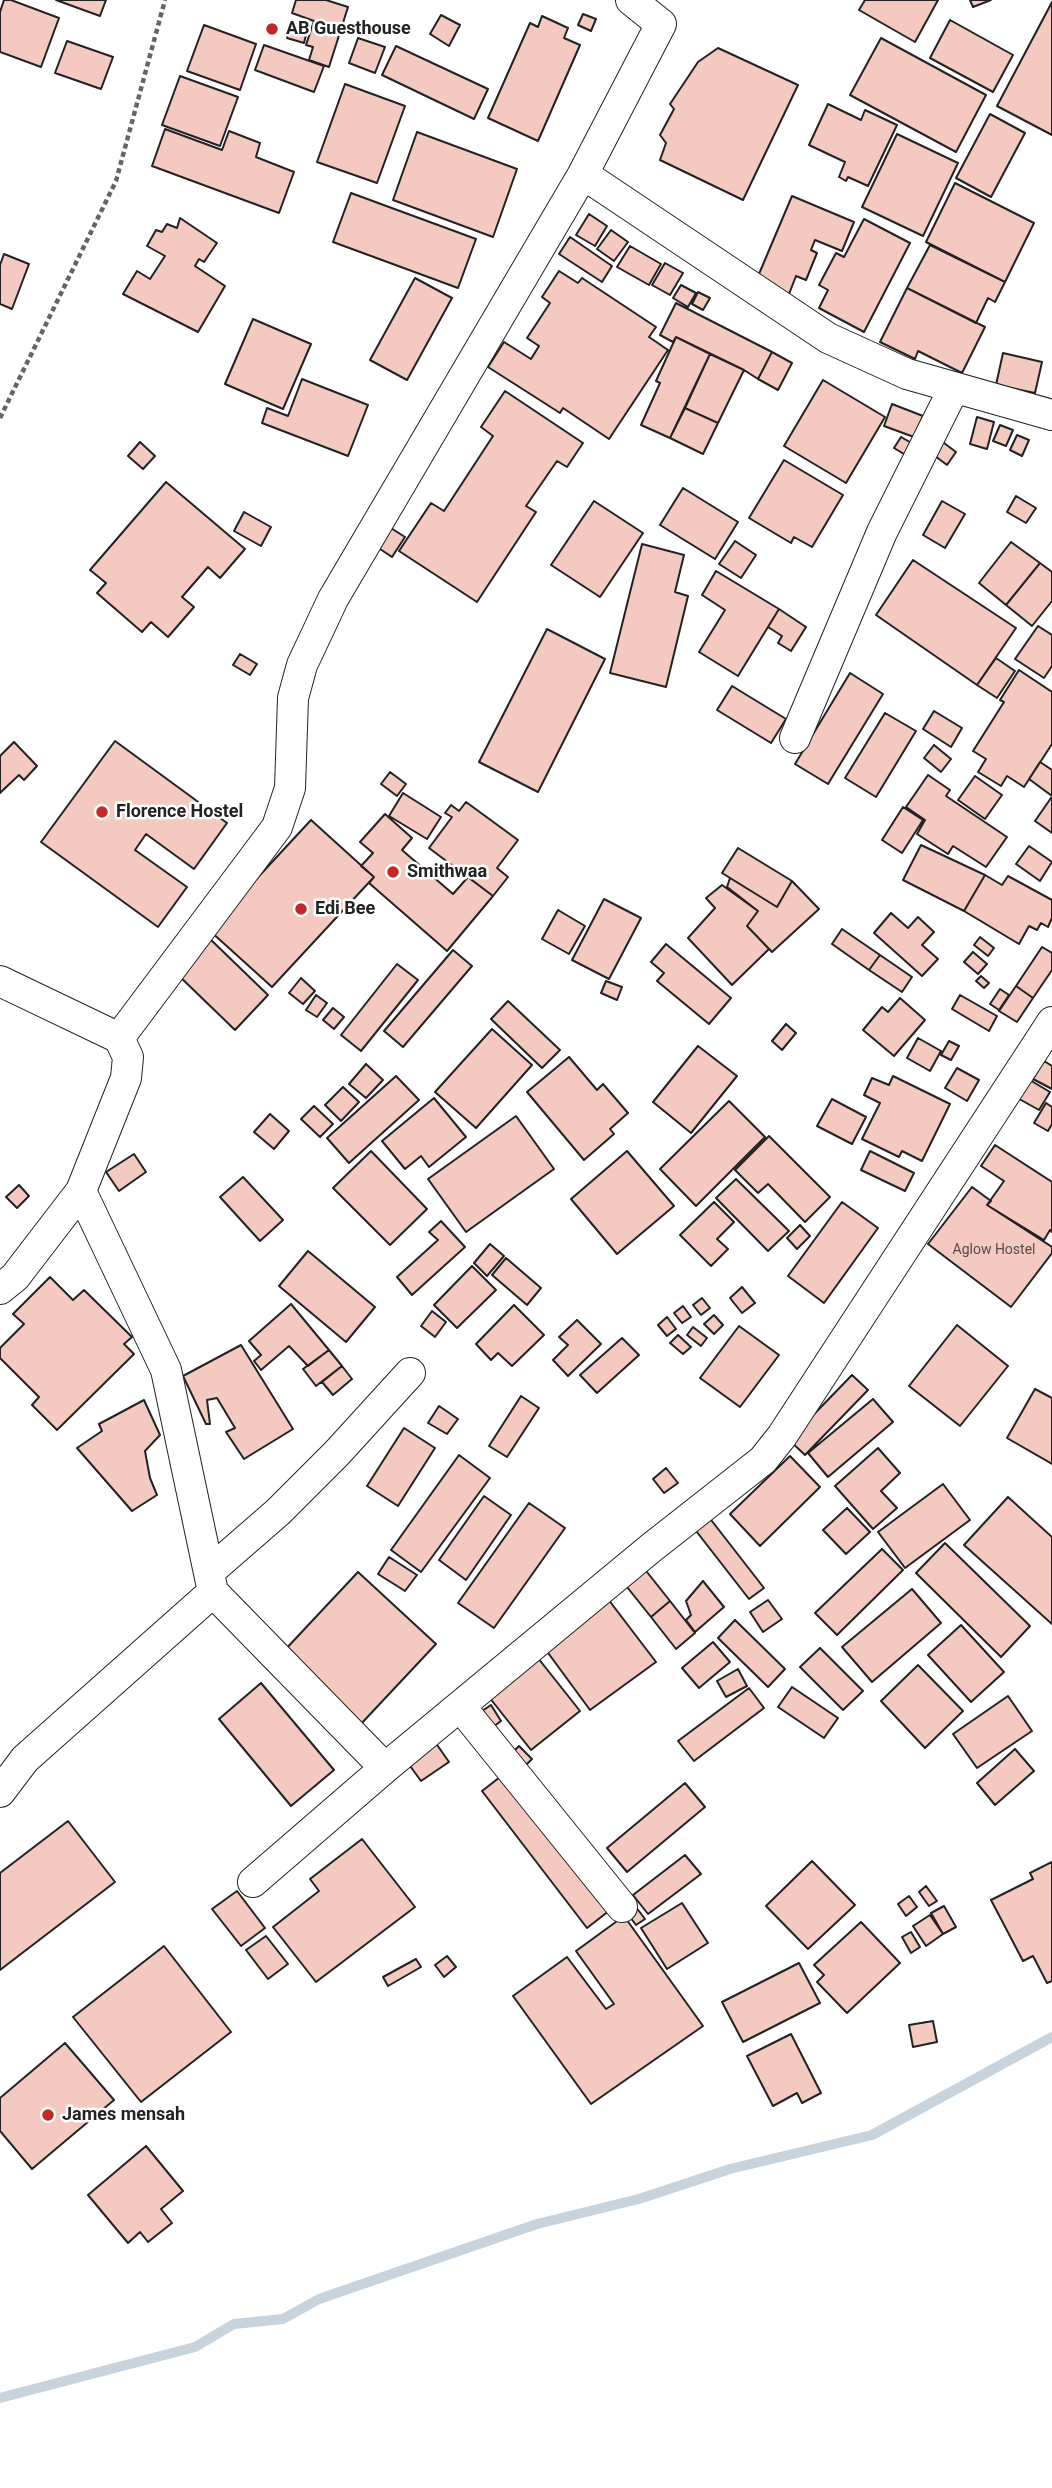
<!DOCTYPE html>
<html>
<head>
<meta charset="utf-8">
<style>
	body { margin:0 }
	canvas { display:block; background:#fff }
</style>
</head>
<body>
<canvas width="1052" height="2488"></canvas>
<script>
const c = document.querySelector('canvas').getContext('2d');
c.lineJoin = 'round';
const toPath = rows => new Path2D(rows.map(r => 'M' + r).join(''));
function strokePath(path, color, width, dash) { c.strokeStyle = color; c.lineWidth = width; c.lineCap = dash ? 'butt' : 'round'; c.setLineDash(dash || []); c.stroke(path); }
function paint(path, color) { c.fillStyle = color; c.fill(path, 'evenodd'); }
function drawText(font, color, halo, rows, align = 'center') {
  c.font = font + ' Roboto,sans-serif'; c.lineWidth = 5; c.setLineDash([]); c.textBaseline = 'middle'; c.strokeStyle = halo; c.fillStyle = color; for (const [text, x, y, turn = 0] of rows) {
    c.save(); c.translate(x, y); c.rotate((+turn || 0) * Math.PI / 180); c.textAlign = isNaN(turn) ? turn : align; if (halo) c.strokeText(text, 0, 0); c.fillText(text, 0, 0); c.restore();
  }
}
strokePath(toPath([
	[0,2398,195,2347,234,2324,283,2319,319,2299,537,2224,639,2199,730,2169,872,2135,1052,2037]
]), '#c7d3dd', 10);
const building = toPath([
	[4,0,11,0,59,18,41,67,0,52,0,12,4,0],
	[56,0,106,0,100,16,56,0],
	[296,0,326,0,348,7,329,67,309,60,313,47,306,45,314,21,292,13,296,0],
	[865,0,938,0,915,42,859,10,865,0],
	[970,0,991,0,973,7,970,0],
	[1052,2,1052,135,997,106,1052,2],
	[583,14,596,19,591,31,578,25,583,14],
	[441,15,460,25,449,46,430,34,441,15],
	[542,16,568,28,564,38,580,45,538,141,488,118,530,23,538,27,542,16],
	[950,20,1013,55,993,92,930,58,950,20],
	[291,22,308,27,304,43,287,38,291,22],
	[204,25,256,44,240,90,187,71,204,25],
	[358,38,385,47,375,73,349,63,358,38],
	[881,38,986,95,956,152,850,95,881,38],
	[67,41,113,57,101,89,55,73,67,41],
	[264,45,324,66,314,92,255,70,264,45],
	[396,46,488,89,474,119,382,75,396,46],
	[718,48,798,85,743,200,660,160,666,143,660,135,674,109,670,104,698,62,718,48],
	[180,76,238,97,220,146,162,125,180,76],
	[345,84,405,106,377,183,317,162,345,84],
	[828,104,861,120,865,110,897,125,868,186,848,177,846,181,839,177,845,162,809,145,828,104],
	[990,114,1025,133,991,197,956,178,990,114],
	[165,129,222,150,229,131,260,143,256,157,294,172,279,213,152,166,165,129],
	[417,132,517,169,493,237,393,200,417,132],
	[897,134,958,163,923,236,862,207,897,134],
	[955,183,1034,223,1005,282,926,242,955,183],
	[351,193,476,239,458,288,333,242,351,193],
	[792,196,854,222,842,251,815,240,811,250,817,253,806,280,796,276,789,294,756,281,792,196],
	[589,214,607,226,595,246,576,235,589,214],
	[180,218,217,243,204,262,199,259,195,266,225,286,198,332,123,294,137,271,150,279,165,256,147,246,156,230,162,232,167,224,177,228,180,218],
	[864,219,910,243,864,332,819,308,828,290,819,285,836,253,844,257,864,219],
	[611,230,628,242,614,261,597,249,611,230],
	[570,237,612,266,602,282,559,254,570,237],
	[930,245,1005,282,995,302,988,298,976,323,907,288,930,245],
	[630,246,661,264,649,285,617,267,630,246],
	[4,254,29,264,12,309,0,304,0,265,4,254],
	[665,263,683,273,670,295,652,285,665,263],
	[559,271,578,283,582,278,656,327,649,337,668,350,609,439,563,408,560,413,488,367,504,342,531,359,539,346,527,338,550,303,542,297,559,271],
	[415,278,452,298,407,380,370,360,415,278],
	[681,285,696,293,688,307,673,298,681,285],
	[907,288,985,327,962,373,918,351,915,359,880,342,907,288],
	[698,292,710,298,703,310,692,304,698,292],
	[676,303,772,352,758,379,744,370,676,337,673,342,660,335,676,303],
	[253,319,311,344,283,409,225,384,253,319],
	[676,337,710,354,670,438,641,425,660,383,656,381,676,337],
	[772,352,792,363,778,390,758,379,772,352],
	[1003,353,1042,362,1035,393,996,385,1003,353],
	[710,354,744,370,718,423,685,408,710,354],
	[302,379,368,405,348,456,262,423,267,408,288,416,302,379],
	[823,380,885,417,846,483,784,446,823,380],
	[505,391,583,443,567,467,557,461,526,506,536,512,477,602,399,551,431,503,444,511,493,436,481,427,505,391],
	[892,404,923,416,914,437,884,426,892,404],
	[685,408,718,423,703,454,670,438,685,408],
	[977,417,994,422,987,449,970,444,977,417],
	[1000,425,1013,430,1006,446,993,441,1000,425],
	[1017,435,1029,440,1022,456,1010,450,1017,435],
	[901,437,915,445,909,457,894,448,901,437],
	[940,440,956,452,947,465,931,453,940,440],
	[140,442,155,456,143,469,128,456,140,442],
	[784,460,843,495,812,547,794,537,791,543,749,518,784,460],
	[166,482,245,549,220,578,208,567,182,597,194,607,168,637,151,622,142,632,97,593,106,583,90,570,166,482],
	[683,488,738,522,715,559,660,525,683,488],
	[1016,496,1036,508,1026,523,1007,512,1016,496],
	[594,501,643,533,600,597,551,565,594,501],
	[942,501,965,514,945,548,923,535,942,501],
	[244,512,271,527,261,546,234,531,244,512],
	[383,523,405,537,392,557,371,543,383,523],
	[735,541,756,555,741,578,719,564,735,541],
	[1011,542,1040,563,1006,605,979,583,1011,542],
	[642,544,684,555,675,592,688,596,666,687,610,673,642,544],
	[913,560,1016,628,977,685,876,615,913,560],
	[1040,563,1052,572,1052,601,1032,626,1006,605,1040,563],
	[716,571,779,609,738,676,699,652,725,610,702,595,716,571],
	[779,609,806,627,791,651,778,643,782,636,768,627,779,609],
	[1038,626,1052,635,1052,666,1044,678,1015,659,1038,626],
	[547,629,605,659,538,792,479,762,547,629],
	[240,654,257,664,250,675,233,665,240,654],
	[996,658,1015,671,997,698,977,685,996,658],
	[1019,670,1052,692,1052,744,1024,787,1007,776,1001,786,978,772,986,759,973,751,1004,702,1000,700,1019,670],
	[850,673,883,694,828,784,795,764,850,673],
	[732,686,786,719,771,743,717,710,732,686],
	[934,711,962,728,951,747,923,729,934,711],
	[885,713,916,731,876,797,845,778,885,713],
	[115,741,227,823,194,869,146,834,135,850,187,887,158,927,41,842,115,741],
	[14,742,37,766,24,780,19,775,0,793,0,756,14,742],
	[934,745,951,759,941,772,924,758,934,745],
	[1040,762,1052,770,1052,796,1029,779,1040,762],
	[390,772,406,784,397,796,381,784,390,772],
	[928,775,950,790,946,796,1007,837,986,867,953,846,948,854,917,834,925,820,906,807,928,775],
	[975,776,1002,795,985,819,958,800,975,776],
	[403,793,441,817,427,839,389,816,403,793],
	[1051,798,1052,799,1052,833,1035,821,1051,798],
	[466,802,518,840,497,868,508,877,493,896,429,848,452,817,445,813,451,805,459,811,466,802],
	[903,807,923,820,902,853,882,840,903,807],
	[385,814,412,838,402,850,453,894,468,877,493,896,447,951,369,883,374,877,361,866,373,853,360,842,385,814],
	[311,820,374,877,272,987,209,930,311,820],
	[921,845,985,875,964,911,903,880,921,845],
	[1029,846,1052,862,1040,881,1016,864,1029,846],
	[738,848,792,881,777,907,722,873,738,848],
	[985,875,1002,885,1008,876,1052,900,1052,918,1048,927,1041,923,1037,930,1029,926,1019,944,964,911,985,875],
	[730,878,777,907,792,881,819,909,772,952,747,926,758,911,727,887,730,878],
	[722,885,758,911,747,926,769,949,732,985,688,938,715,908,706,898,722,885],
	[604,899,641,918,609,979,572,960,604,899],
	[558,910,585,926,569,954,542,939,558,910],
	[891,913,908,928,918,917,934,932,922,945,938,959,922,976,874,933,891,913],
	[842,929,880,955,869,970,832,944,842,929],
	[980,937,994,948,988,956,974,945,980,937],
	[209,938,268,995,235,1030,175,972,209,938],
	[666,944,731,998,709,1024,657,981,664,973,651,962,666,944],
	[1042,947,1052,953,1052,970,1033,998,1016,986,1042,947],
	[453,950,472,966,403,1047,384,1031,453,950],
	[973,952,987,964,978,974,964,962,973,952],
	[880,955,912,977,902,992,869,970,880,955],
	[397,964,418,980,361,1051,341,1035,397,964],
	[981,976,989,983,984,988,976,981,981,976],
	[301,978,315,991,303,1004,289,993,301,978],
	[606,981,622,987,617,1000,601,993,606,981],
	[1016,986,1033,998,1017,1022,999,1011,1016,986],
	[1000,989,1009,995,999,1010,990,1004,1000,989],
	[316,995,327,1003,317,1017,306,1010,316,995],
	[960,995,997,1016,989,1031,952,1009,960,995],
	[900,998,925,1020,894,1056,863,1030,882,1007,888,1012,900,998],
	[508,1001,560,1050,542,1068,491,1019,508,1001],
	[333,1008,344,1017,334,1029,323,1020,333,1008],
	[786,1024,796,1033,782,1050,772,1041,786,1024],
	[492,1029,532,1065,476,1128,435,1092,492,1029],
	[918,1038,941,1051,930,1071,907,1058,918,1038],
	[949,1041,959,1046,951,1060,941,1055,949,1041],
	[698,1046,737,1076,691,1133,653,1102,698,1046],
	[569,1057,597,1090,603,1084,628,1113,610,1129,614,1134,584,1160,527,1092,569,1057],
	[1044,1061,1052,1066,1052,1089,1033,1079,1044,1061],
	[366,1064,383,1080,366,1098,349,1084,366,1064],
	[957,1068,979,1080,967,1101,945,1088,957,1068],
	[396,1076,419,1100,349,1163,327,1138,396,1076],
	[893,1076,950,1104,922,1161,902,1151,899,1157,862,1139,880,1103,864,1095,872,1078,889,1085,893,1076],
	[1023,1076,1050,1092,1039,1110,1012,1095,1023,1076],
	[343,1087,359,1102,341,1121,325,1105,343,1087],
	[434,1098,466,1137,429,1167,421,1156,405,1169,382,1141,434,1098],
	[832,1099,866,1117,852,1144,817,1126,832,1099],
	[729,1101,765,1137,696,1206,660,1169,729,1101],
	[1046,1103,1052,1107,1052,1124,1048,1131,1034,1123,1046,1103],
	[314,1106,333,1124,320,1137,301,1119,314,1106],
	[270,1114,289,1131,274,1149,254,1132,270,1114],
	[516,1116,554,1169,466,1232,428,1179,516,1116],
	[769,1136,830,1197,805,1222,768,1184,758,1193,735,1170,769,1136],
	[995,1145,1052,1182,1052,1232,1050,1230,1044,1240,987,1205,1004,1181,981,1166,995,1145],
	[371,1151,427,1209,390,1245,333,1188,371,1151],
	[627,1151,674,1206,617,1254,571,1199,627,1151],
	[870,1151,914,1173,905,1191,861,1170,870,1151],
	[134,1154,146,1172,119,1191,106,1172,134,1154],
	[243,1177,283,1220,260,1241,220,1197,243,1177],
	[736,1179,789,1231,768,1251,716,1198,736,1179],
	[19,1185,29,1196,17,1208,6,1197,19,1185],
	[972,1187,991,1201,987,1205,1052,1247,1052,1253,1011,1307,928,1244,972,1187],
	[714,1202,734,1222,717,1239,728,1249,711,1266,680,1235,714,1202],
	[842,1202,878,1228,824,1303,788,1276,842,1202],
	[441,1221,465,1247,412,1295,397,1277,438,1240,429,1232,441,1221],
	[800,1225,810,1236,797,1249,787,1238,800,1225],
	[490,1244,504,1256,487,1276,474,1263,490,1244],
	[308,1251,375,1307,346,1342,279,1286,308,1251],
	[506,1258,541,1288,527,1305,492,1275,506,1258],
	[472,1266,496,1290,457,1328,434,1305,472,1266],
	[50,1277,73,1300,84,1290,132,1337,124,1344,134,1354,57,1430,32,1405,39,1397,0,1358,0,1348,24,1324,13,1314,50,1277],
	[742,1287,755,1303,742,1313,730,1298,742,1287],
	[702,1298,710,1308,701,1315,693,1305,702,1298],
	[291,1304,329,1350,308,1366,289,1346,261,1370,254,1361,261,1355,249,1341,291,1304],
	[514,1305,544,1335,512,1366,498,1353,491,1360,476,1344,514,1305],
	[683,1306,691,1317,682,1323,674,1313,683,1306],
	[432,1311,446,1322,435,1337,421,1326,432,1311],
	[714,1315,723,1325,714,1334,704,1324,714,1315],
	[667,1317,676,1329,667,1336,658,1325,667,1317],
	[577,1320,601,1344,568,1376,553,1360,568,1345,559,1337,577,1320],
	[957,1325,1008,1366,960,1426,909,1386,957,1325],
	[739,1326,779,1355,740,1407,700,1378,739,1326],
	[693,1327,707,1338,701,1346,687,1335,693,1327],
	[678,1335,691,1347,683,1354,670,1343,678,1335],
	[622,1338,639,1355,597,1393,580,1375,622,1338],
	[241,1345,293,1429,244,1459,226,1432,235,1428,217,1398,207,1400,210,1424,206,1424,183,1376,241,1345],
	[329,1350,342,1366,316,1386,303,1369,329,1350],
	[342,1366,352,1379,333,1395,322,1382,342,1366],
	[852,1375,868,1390,805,1455,789,1440,852,1375],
	[1035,1389,1052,1398,1052,1464,1007,1438,1035,1389],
	[521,1396,539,1408,507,1457,489,1446,521,1396],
	[873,1399,893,1422,828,1477,808,1453,873,1399],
	[144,1400,160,1435,145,1451,150,1478,157,1495,132,1511,77,1448,102,1431,99,1424,144,1400],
	[439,1406,458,1419,447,1434,428,1423,439,1406],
	[404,1428,435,1448,398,1506,367,1486,404,1428],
	[878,1448,900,1473,881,1491,897,1508,873,1529,835,1486,878,1448],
	[459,1455,490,1478,421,1572,391,1550,459,1455],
	[790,1456,820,1487,760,1546,730,1514,790,1456],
	[666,1468,678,1483,664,1493,653,1479,666,1468],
	[943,1484,970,1520,905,1568,878,1532,943,1484],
	[484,1496,511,1515,466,1580,439,1560,484,1496],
	[1008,1497,1052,1537,1052,1624,964,1545,1008,1497],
	[529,1503,565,1528,494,1628,458,1603,529,1503],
	[847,1508,870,1532,846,1554,823,1530,847,1508],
	[708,1516,764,1588,749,1599,693,1527,708,1516],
	[945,1543,1030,1626,1001,1657,916,1573,945,1543],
	[882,1549,903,1570,837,1635,815,1613,882,1549],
	[389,1557,417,1575,405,1591,378,1574,389,1557],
	[643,1567,670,1601,651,1617,623,1582,643,1567],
	[358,1572,436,1644,360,1725,283,1652,358,1572],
	[703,1581,724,1607,695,1632,686,1620,691,1615,686,1601,703,1581],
	[912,1589,941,1623,872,1682,842,1647,912,1589],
	[608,1599,656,1662,590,1710,543,1646,608,1599],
	[768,1600,782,1619,763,1632,750,1612,768,1600],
	[670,1601,695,1633,676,1649,651,1617,670,1601],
	[735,1620,785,1669,768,1687,718,1638,735,1620],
	[961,1625,1004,1672,971,1702,928,1655,961,1625],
	[713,1642,730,1662,699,1688,682,1668,713,1642],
	[820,1648,863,1691,843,1710,800,1667,820,1648],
	[534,1653,580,1711,531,1750,485,1692,534,1653],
	[918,1665,963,1711,925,1748,881,1701,918,1665],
	[738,1669,747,1686,726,1697,717,1681,738,1669],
	[261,1683,334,1770,291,1806,219,1719,261,1683],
	[792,1687,838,1718,824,1738,778,1707,792,1687],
	[749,1688,764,1708,694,1761,678,1741,749,1688],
	[1008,1696,1032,1731,977,1768,953,1734,1008,1696],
	[491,1705,501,1721,493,1727,482,1711,491,1705],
	[433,1739,449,1762,421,1781,405,1759,433,1739],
	[519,1746,532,1759,526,1765,513,1752,519,1746],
	[1015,1749,1034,1771,995,1805,977,1783,1015,1749],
	[509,1770,614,1907,587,1928,482,1791,509,1770],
	[685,1783,705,1807,627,1872,607,1848,685,1783],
	[68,1821,115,1882,0,1970,0,1873,68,1821],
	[362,1839,415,1907,316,1982,273,1927,319,1891,310,1879,362,1839],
	[685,1855,701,1874,648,1914,633,1895,685,1855],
	[812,1861,855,1905,808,1949,766,1906,812,1861],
	[1052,1862,1052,1981,1047,1983,1033,1956,1023,1961,991,1900,1033,1879,1030,1873,1052,1862],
	[926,1886,937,1901,929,1906,919,1892,926,1886],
	[237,1891,265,1928,241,1946,212,1909,237,1891],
	[909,1896,917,1907,906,1916,898,1904,909,1896],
	[632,1902,645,1919,636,1925,624,1909,632,1902],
	[682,1903,708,1943,667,1969,641,1928,682,1903],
	[944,1906,956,1927,943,1934,931,1913,944,1906],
	[930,1915,943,1934,926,1946,913,1926,930,1915],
	[624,1916,703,2026,591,2104,513,1996,567,1957,606,2009,614,2004,576,1951,624,1916],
	[861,1922,900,1963,847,2013,817,1982,824,1975,814,1965,861,1922],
	[911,1932,920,1947,911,1953,902,1937,911,1932],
	[266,1936,288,1964,268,1979,246,1950,266,1936],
	[164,1946,231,2032,141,2102,73,2017,164,1946],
	[447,1956,456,1967,444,1977,435,1965,447,1956],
	[416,1959,421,1967,388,1986,383,1977,416,1959],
	[799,1963,820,2003,743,2042,722,2002,799,1963],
	[933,2021,937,2042,913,2047,909,2025,933,2021],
	[791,2034,821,2093,802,2103,797,2093,773,2106,747,2056,791,2034],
	[65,2043,114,2100,32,2169,0,2131,0,2098,65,2043],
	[146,2146,183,2191,161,2209,172,2223,148,2242,140,2232,128,2243,88,2195,146,2146]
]);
paint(building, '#f3c9c0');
strokePath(building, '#222', 2);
const street = toPath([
	[583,174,828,338,907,374,1052,415],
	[795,738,882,532,954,388],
	[0,981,119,1038],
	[81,1191,166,1370,213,1592,385,1768],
	[0,1289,15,1277,81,1191,126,1078,128,1057,119,1038,277,827,290,788,293,698,302,665,333,599,583,174,661,24,631,0],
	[209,1572,278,1512,337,1453,410,1373],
	[460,1706,622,1907],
	[0,1792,25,1759,213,1592],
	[253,1882,385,1768,651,1548,763,1460,782,1436,1052,1022]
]);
strokePath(street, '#222', 32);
strokePath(toPath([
	[0,418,116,181,165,0]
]), '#646464', 4.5, [5, 3.5]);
strokePath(street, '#fff', 30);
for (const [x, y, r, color] of [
	[272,29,7,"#c62828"],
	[102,812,7,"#c62828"],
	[393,872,7,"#c62828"],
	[301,909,7,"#c62828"],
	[48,2115,7,"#c62828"]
]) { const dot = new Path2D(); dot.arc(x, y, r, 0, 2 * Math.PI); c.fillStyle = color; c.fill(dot); strokePath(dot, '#fff', 2.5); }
drawText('14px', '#564c4a', null, [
	["Aglow Hostel",994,1250]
]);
drawText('bold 18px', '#222', '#fff', [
	["AB Guesthouse",286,29],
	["Florence Hostel",116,812],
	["Smithwaa",407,872],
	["Edi Bee",315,909],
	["James mensah",62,2115]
], 'left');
</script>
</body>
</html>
